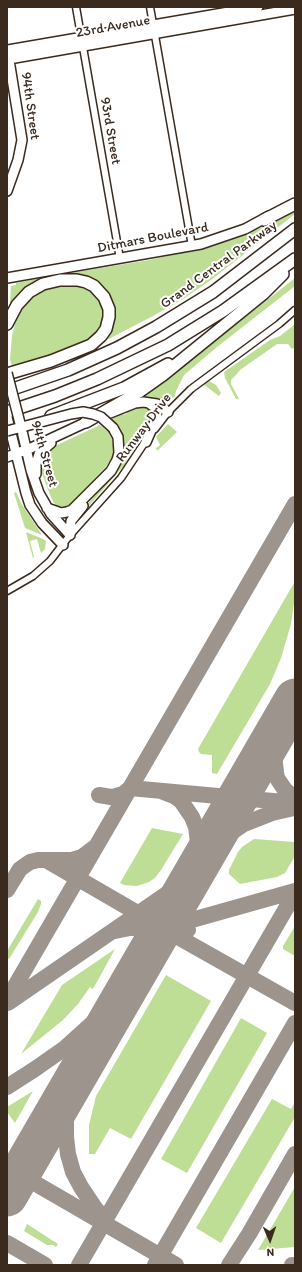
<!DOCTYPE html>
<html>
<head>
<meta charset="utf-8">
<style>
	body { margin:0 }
	#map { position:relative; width:302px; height:1272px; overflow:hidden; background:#fff; font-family:Itim,sans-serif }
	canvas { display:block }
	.frame { position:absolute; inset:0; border:8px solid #3b2a1e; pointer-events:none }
	.north { position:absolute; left:250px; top:1220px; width:40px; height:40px; -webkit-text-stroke:3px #fff; paint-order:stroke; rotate:178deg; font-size:11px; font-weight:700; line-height:16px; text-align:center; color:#3b2a1e }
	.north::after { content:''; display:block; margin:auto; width:14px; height:18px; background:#3b2a1e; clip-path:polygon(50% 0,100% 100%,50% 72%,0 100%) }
</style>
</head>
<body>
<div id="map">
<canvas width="302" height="1272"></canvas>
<div class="frame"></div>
<div class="north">N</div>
</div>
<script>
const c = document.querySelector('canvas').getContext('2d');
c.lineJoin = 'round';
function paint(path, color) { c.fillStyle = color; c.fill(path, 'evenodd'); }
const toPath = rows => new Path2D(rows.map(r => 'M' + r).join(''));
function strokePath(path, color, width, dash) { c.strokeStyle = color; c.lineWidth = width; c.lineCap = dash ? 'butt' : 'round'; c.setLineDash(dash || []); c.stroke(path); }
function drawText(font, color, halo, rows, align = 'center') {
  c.font = font + ' Itim,sans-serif'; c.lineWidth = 4; c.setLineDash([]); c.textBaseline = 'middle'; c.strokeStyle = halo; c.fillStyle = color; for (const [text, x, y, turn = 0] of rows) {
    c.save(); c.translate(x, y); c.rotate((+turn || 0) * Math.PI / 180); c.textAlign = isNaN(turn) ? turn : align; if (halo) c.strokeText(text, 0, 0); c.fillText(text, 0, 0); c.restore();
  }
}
paint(toPath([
	[295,209,295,214,211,280,183,299,153,316,99,344,112,307,71,276,71,273,149,260,198,249,266,226],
	[41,278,41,281,12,305,10,303,11,286,16,285,16,283],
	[295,278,295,286,217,347,184,375,176,391,175,396,164,405,155,399,145,397,138,398,210,345],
	[67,285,85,288,93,292,98,298,103,313,103,320,95,335,88,341,67,350,12,367,10,359,12,336,15,324,25,305,30,299,45,289],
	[295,324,295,347,292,349,288,344,277,344,240,370,235,376,231,380,231,384,239,399,236,399,225,378,224,372,270,340,280,336],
	[209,381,216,385,221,393,219,396,203,384],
	[140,406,148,408,152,412,152,418,137,440,125,464,88,507,85,507,116,471,121,465,124,455,124,444,122,432,111,419,122,413,124,415,127,413,126,411],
	[168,424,177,432,157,451,156,448,160,445,156,437],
	[100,425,108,432,112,439,114,451,110,462,109,462,106,467,70,504,66,507,58,506,54,503,50,495,40,468,40,456,44,451],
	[16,492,21,503,42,535,25,528,14,493],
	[26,532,43,539,46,541,45,549,41,553,37,539,30,541,34,557,33,558],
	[294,583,295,596,291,624,281,658,276,670,270,684,217,774,212,773,212,755,201,754,199,752,198,749],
	[152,828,183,834,161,870,155,878,149,882,137,886,124,885,120,883],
	[254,839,295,842,295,856,285,873,277,877,240,884,229,874,229,870,238,852,242,847],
	[38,899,41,901,41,904,38,912,9,959,7,958,7,951],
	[295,926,295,956,283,949,283,946],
	[115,949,93,989,90,987,78,1004,63,1020,21,1054,62,985],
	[166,975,211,1001,131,1139,110,1128,95,1154,89,1154,89,1125,96,1096],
	[241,1018,267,1033,187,1173,161,1159],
	[33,1091,15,1123,7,1112,7,1107],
	[272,1099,291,1109,295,1102,295,1117,221,1243,196,1228],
	[295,1187,295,1247,258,1250],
	[27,1224,58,1244,56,1247,53,1245,47,1245,24,1231]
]), '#bedd95');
strokePath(toPath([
	[293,703,295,697],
	[272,739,276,772,277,778,285,790,295,798],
	[99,795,111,797,116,796,123,794,130,788,295,803],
	[204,856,219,841,244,824,272,813,294,808],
	[46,860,146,918],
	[7,890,20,869,30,862,38,860,72,860,82,857,94,848],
	[179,899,188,930],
	[115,931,130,928,162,928,295,1003],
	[150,949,162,933,174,925,295,891],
	[7,1000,295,504],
	[8,1003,181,884,194,873,198,853,198,842,196,827,192,817,181,801,174,796,161,791],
	[75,1078,71,1092,66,1117,66,1137,68,1154,73,1172,81,1187,95,1208,104,1218],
	[7,1087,35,1069,65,1048,106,1011,127,988],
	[7,1166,18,1165,29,1158],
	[7,1167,176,1265],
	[7,1243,45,1265],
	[79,1265,295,893],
	[155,1265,295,1023],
	[229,1265,249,1234,295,1154],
	[292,1265,295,1265]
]), '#9d948e', 16);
strokePath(toPath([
	[7,1196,295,699]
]), '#9d948e', 41);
const street = toPath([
	[76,7,120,259],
	[150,7,192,246],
	[155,429,168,412,191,389,279,324,295,310],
	[7,591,33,576,50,561,70,535,121,478,147,439]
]);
const secondary = toPath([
	[8,50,258,7],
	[9,59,295,9],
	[7,191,18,160,22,140,8,54],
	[7,278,201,244,245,229,269,216],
	[110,413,135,403,143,402,157,404,168,412],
	[7,417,26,493,30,505,42,523,63,545],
	[22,431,31,470,39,493,51,514,70,535],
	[146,442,157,417,156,408,150,404],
	[7,457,31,448,91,420],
	[36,474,36,464,39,454,44,449,51,443],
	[47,508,61,513,67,512,72,510,111,471,117,460,119,453,118,437,113,428],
	[70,535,71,521,83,506]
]);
const highway = toPath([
	[264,220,295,204],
	[7,324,17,305,29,292,43,284,60,280,77,280,86,282,94,286,104,297,109,309,109,317,106,329,101,336,91,345,51,361,7,374],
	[7,391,68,370,117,348,156,327,213,292,295,229],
	[7,412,55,396,97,379,168,345,223,311,295,259],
	[51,416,124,388,168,364],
	[86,422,139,392,163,375,263,294,283,274]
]);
strokePath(street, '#3b2a1e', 9);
strokePath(secondary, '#3b2a1e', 12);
strokePath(highway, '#3b2a1e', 14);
strokePath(street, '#fff', 6);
strokePath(secondary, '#fff', 9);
strokePath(highway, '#fff', 11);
const secondaryBridge = toPath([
	[7,373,22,431],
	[7,431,71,414,83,412,93,414,101,417,113,428]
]);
strokePath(secondaryBridge, '#3b2a1e', 12, []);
strokePath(secondaryBridge, '#fff', 9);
drawText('14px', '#3b2a1e', '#fff', [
	["23rd Avenue",113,27,-10],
	["94th Street",30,106,82],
	["93rd Street",110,131,80],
	["Ditmars Boulevard",153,238,-11],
	["Grand Central Parkway",219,265,-36],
	["Runway Drive",144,428,-53],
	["94th Street",44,454,74]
]);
</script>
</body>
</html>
